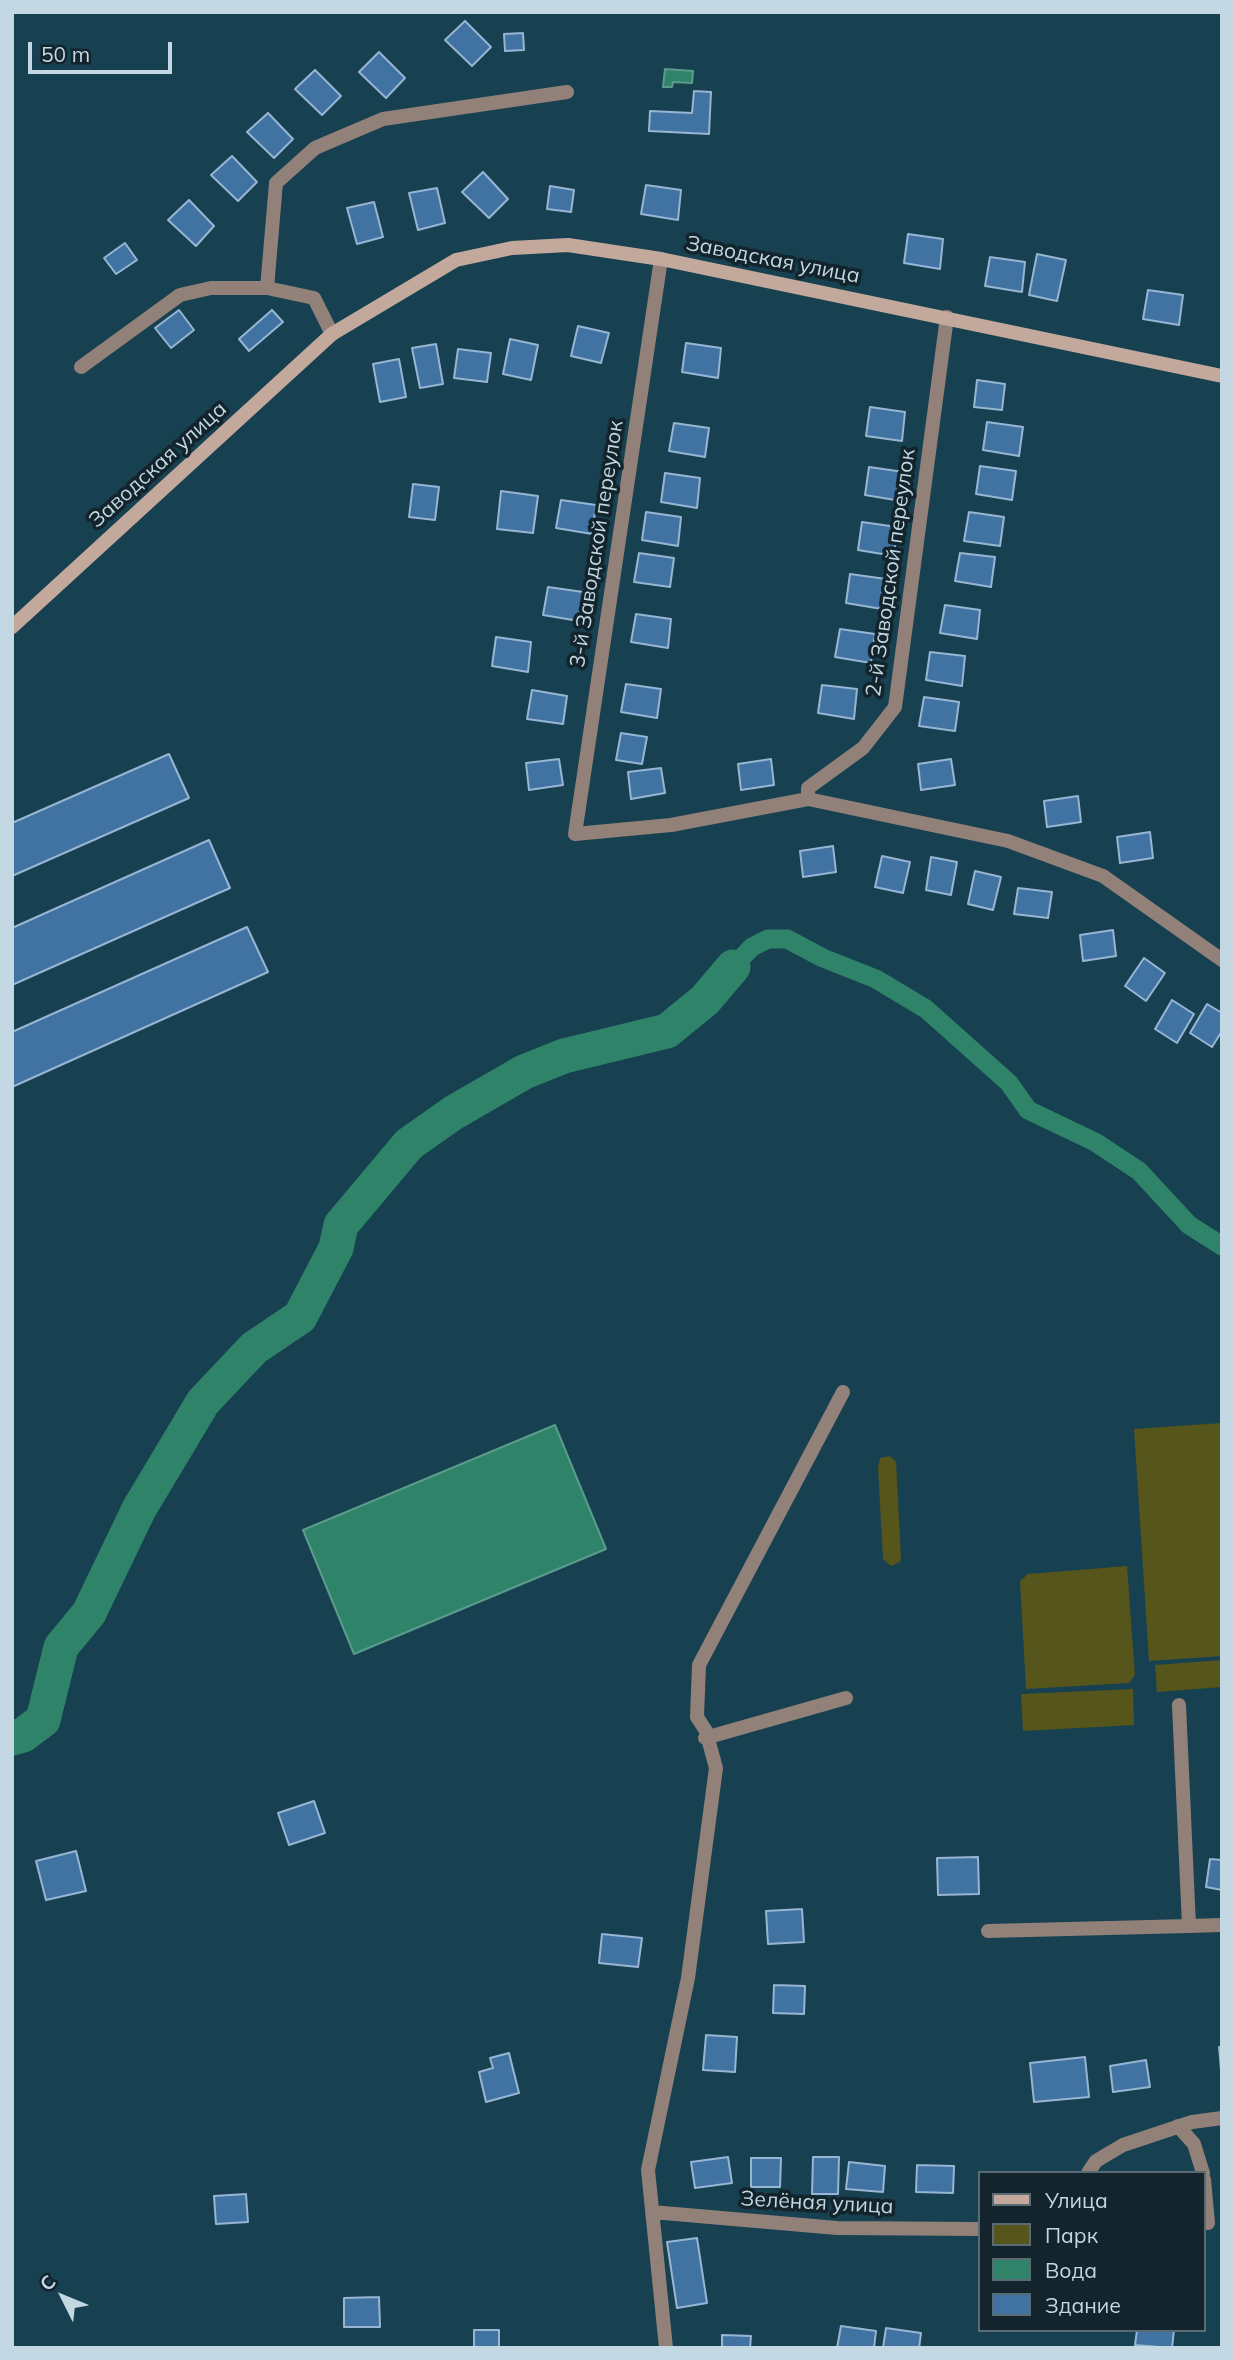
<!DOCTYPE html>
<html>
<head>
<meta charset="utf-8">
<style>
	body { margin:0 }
	#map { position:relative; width:1234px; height:2360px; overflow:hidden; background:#174051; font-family:Mulish,sans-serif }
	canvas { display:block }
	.frame { position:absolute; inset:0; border:14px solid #c3d8e2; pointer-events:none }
	.legend { position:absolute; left:978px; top:2171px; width:228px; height:161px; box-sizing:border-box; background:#13242c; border:2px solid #596c75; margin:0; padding:9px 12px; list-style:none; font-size:21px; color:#c3d8e2 }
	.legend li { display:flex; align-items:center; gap:14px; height:35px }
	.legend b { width:35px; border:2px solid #596c75 }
	.north { position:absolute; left:28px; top:2262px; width:70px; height:70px; -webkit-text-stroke:5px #13242c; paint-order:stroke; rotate:313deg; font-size:19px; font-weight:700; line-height:28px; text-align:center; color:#c3d8e2 }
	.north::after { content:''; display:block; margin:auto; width:24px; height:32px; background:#c3d8e2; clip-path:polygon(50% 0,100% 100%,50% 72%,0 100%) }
	.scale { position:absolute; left:28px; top:42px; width:144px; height:32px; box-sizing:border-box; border:4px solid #c3d8e2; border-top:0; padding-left:9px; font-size:21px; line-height:24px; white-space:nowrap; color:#c3d8e2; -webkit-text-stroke:5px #13242c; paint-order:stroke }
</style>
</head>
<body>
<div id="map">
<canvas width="1234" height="2360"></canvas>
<div class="frame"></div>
<ul class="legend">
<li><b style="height:9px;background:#c3a99b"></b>Улица</li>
<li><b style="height:19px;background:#56551b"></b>Парк</li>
<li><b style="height:19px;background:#2e8368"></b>Вода</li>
<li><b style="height:19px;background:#4072a2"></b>Здание</li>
</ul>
<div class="north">С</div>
<div class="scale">50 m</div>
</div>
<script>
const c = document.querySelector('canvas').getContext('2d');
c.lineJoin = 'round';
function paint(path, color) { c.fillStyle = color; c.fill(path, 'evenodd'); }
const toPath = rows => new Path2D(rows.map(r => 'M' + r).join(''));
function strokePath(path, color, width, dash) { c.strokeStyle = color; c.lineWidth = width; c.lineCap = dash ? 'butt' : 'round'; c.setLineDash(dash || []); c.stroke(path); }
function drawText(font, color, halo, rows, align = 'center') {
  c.font = font + ' Mulish,sans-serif'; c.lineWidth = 7; c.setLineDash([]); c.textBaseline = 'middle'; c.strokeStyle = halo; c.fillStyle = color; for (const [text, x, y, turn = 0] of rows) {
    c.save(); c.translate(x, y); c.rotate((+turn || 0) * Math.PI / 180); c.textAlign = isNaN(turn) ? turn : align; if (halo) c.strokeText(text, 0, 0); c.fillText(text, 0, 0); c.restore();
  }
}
paint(toPath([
	[1222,1423,1222,1656,1149,1661,1134,1429],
	[890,1456,896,1462,901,1558,900,1562,891,1566,883,1559,878,1468,880,1458],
	[1127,1566,1135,1675,1129,1683,1026,1689,1020,1581,1028,1574],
	[1222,1660,1222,1687,1157,1692,1155,1665],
	[1133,1689,1134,1725,1023,1731,1021,1694]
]), '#56551b');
const water = toPath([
	[665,69,693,71,692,83,673,82,672,87,663,87,665,69],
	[555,1425,606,1549,354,1654,303,1530,555,1425]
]);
paint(water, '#2e8368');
strokePath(water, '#5b9c8d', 2);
strokePath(toPath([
	[733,967,752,947,768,939,787,939,823,958,876,979,926,1009,1009,1083,1028,1110,1095,1142,1139,1171,1189,1225,1222,1246]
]), '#2e8368', 19);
strokePath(toPath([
	[12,1738,23,1735,43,1720,61,1647,89,1613,139,1509,203,1402,254,1348,300,1317,336,1248,341,1225,409,1144,453,1113,524,1072,564,1056,667,1031,705,1000,733,967]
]), '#2e8368', 35);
const building = toPath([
	[465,21,491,47,472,66,445,40,465,21],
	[523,33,524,50,505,51,504,34,523,33],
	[379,52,405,78,386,98,359,72,379,52],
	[315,70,341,96,322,115,295,89,315,70],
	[694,91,711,92,709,134,649,131,650,111,692,113,694,91],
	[268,113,293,139,274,158,247,132,268,113],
	[232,156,257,182,238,201,211,175,232,156],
	[483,172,508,199,489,218,462,192,483,172],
	[646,185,681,190,678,220,641,214,646,185],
	[550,186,574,190,571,212,547,209,550,186],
	[437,188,445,223,418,230,409,193,437,188],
	[189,200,214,226,196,246,168,220,189,200],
	[374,202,383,237,357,244,347,208,374,202],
	[908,234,943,239,940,269,904,263,908,234],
	[125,243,137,260,116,274,104,258,125,243],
	[1037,254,1066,260,1057,301,1029,295,1037,254],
	[990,257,1025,262,1022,292,985,286,990,257],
	[1148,290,1183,295,1179,325,1143,319,1148,290],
	[179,310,194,330,171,348,155,328,179,310],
	[272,310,283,322,249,351,239,339,272,310],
	[578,326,609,333,601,363,571,356,578,326],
	[510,339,538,345,531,380,503,374,510,339],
	[686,343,721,348,718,378,682,372,686,343],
	[436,344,443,384,420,388,412,348,436,344],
	[458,349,491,353,487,382,454,378,458,349],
	[399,359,406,397,380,402,373,364,399,359],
	[977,380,1005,384,1002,410,974,407,977,380],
	[870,407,905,412,902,441,866,436,870,407],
	[987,422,1023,427,1019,456,983,450,987,422],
	[674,423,709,428,705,457,669,451,674,423],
	[980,466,1016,471,1012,500,976,494,980,466],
	[869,467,904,472,901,501,865,495,869,467],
	[665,473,700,478,697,508,661,502,665,473],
	[413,484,439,487,435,520,409,517,413,484],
	[501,491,538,496,533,533,497,529,501,491],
	[561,500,596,505,592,534,556,528,561,500],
	[646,512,681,517,678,546,642,540,646,512],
	[969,512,1004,517,1000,546,964,541,969,512],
	[862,522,897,527,894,556,858,550,862,522],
	[639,553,674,558,670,587,634,582,639,553],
	[960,553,995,557,991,587,955,581,960,553],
	[850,574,886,579,882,609,846,603,850,574],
	[548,587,583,592,579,621,543,615,548,587],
	[945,605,980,610,977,639,940,633,945,605],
	[636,614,671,619,668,648,631,642,636,614],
	[840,629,875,634,871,663,835,657,840,629],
	[496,637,531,642,528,672,492,666,496,637],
	[930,652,965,656,962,686,926,680,930,652],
	[626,684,661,689,657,718,621,712,626,684],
	[822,685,857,689,854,719,818,713,822,685],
	[532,690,567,696,563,724,527,719,532,690],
	[924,697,959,702,955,731,919,726,924,697],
	[621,733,647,737,642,764,616,760,621,733],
	[169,754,189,798,12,876,12,823,169,754],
	[559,759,563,785,529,790,526,763,559,759],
	[771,759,774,785,741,790,738,764,771,759],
	[951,759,955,785,921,790,918,764,951,759],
	[661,768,665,793,631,799,628,772,661,768],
	[1078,796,1081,822,1047,827,1044,801,1078,796],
	[1150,832,1153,858,1120,863,1117,837,1150,832],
	[209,840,230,888,12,985,12,928,209,840],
	[833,846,836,872,803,877,800,851,833,846],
	[882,856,910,862,903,893,875,887,882,856],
	[931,857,957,862,951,895,926,890,931,857],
	[975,871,1001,877,993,910,968,904,975,871],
	[1018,888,1052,892,1048,918,1014,914,1018,888],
	[247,927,268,972,12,1087,12,1032,247,927],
	[1113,930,1116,956,1083,961,1080,935,1113,930],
	[1144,958,1165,973,1146,1001,1125,986,1144,958],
	[1172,1000,1194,1014,1177,1043,1155,1029,1172,1000],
	[1207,1004,1222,1013,1222,1031,1212,1047,1190,1033,1207,1004],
	[314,1801,325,1833,289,1845,278,1813,314,1801],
	[76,1851,86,1891,46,1900,36,1861,76,1851],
	[978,1857,979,1894,938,1895,937,1858,978,1857],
	[1210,1859,1222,1860,1222,1890,1206,1887,1210,1859],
	[802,1909,804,1942,768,1944,766,1911,802,1909],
	[602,1934,642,1938,638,1967,599,1963,602,1934],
	[774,1985,805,1986,804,2014,773,2013,774,1985],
	[706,2035,737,2037,735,2072,703,2070,706,2035],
	[1219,2047,1222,2047,1222,2070,1221,2070,1219,2047],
	[509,2053,519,2093,486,2102,479,2072,493,2068,490,2058,509,2053],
	[1085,2057,1089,2097,1034,2102,1030,2063,1085,2057],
	[1146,2060,1150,2087,1113,2092,1110,2066,1146,2060],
	[728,2157,732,2183,695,2188,691,2162,728,2157],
	[813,2157,839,2157,838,2194,812,2194,813,2157],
	[751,2158,781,2158,780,2187,751,2187,751,2158],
	[849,2162,885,2166,883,2192,846,2189,849,2162],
	[917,2165,954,2166,953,2193,916,2192,917,2165],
	[246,2194,248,2222,216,2224,214,2196,246,2194],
	[697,2238,707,2303,677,2308,667,2242,697,2238],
	[379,2297,380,2327,344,2327,344,2298,379,2297],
	[841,2326,876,2331,874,2348,837,2348,841,2326],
	[886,2328,921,2333,919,2348,883,2348,886,2328],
	[474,2330,499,2330,499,2348,474,2348,474,2330],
	[1137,2330,1174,2330,1172,2348,1135,2345,1137,2330],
	[722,2335,751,2336,750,2348,722,2348,722,2335]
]);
paint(building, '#4072a2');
strokePath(building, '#98b5d3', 2);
strokePath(toPath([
	[661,259,575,834,671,825,808,799,1008,841,1103,876,1222,960],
	[267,288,276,183,315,148,383,119,567,92],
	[81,367,180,295,211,288,267,288,314,298,332,334],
	[808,799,808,788,863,748,895,707,947,317],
	[1179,1705,1189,1926,1222,1925],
	[705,1738,846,1698],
	[988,1931,1189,1926],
	[1178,2126,1194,2144,1203,2173],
	[1088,2173,1096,2161,1123,2145,1192,2122,1222,2118],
	[1204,2180,1208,2223],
	[652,2212,837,2228,980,2229],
	[666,2348,648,2170,688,1978,716,1768,706,1731,697,1717,699,1665,843,1392]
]), '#928179', 14);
strokePath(toPath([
	[12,627,332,334,456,260,512,248,568,245,661,259,1222,376]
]), '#c3a99b', 14);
drawText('21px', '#c3d8e2', '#13242c', [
	["Заводская улица",773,260,11],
	["Заводская улица",158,465,-42],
	["3-й Заводской переулок",597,544,-81],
	["2-й Заводской переулок",891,573,-82],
	["Зелёная улица",817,2203,3]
]);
</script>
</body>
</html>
